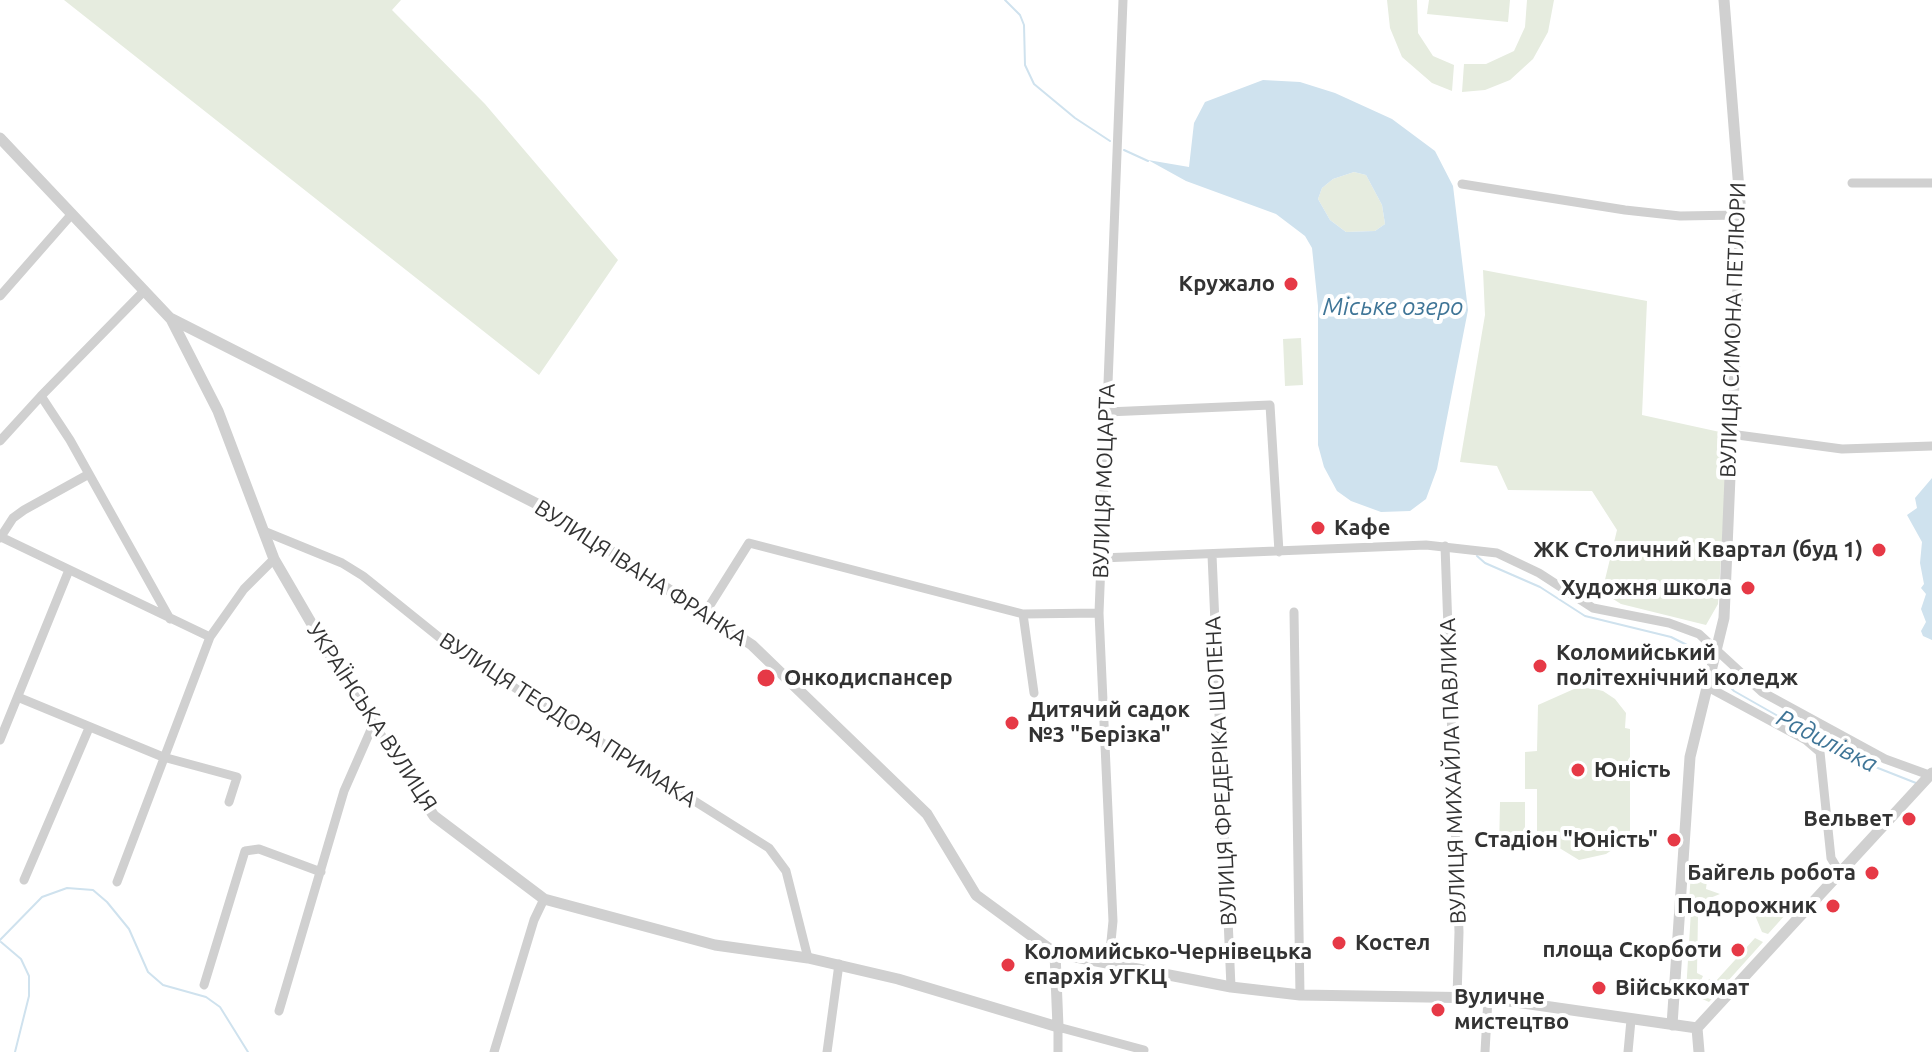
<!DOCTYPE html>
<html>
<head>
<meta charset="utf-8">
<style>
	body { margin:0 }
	canvas { display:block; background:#fff }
</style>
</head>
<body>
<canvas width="1932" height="1052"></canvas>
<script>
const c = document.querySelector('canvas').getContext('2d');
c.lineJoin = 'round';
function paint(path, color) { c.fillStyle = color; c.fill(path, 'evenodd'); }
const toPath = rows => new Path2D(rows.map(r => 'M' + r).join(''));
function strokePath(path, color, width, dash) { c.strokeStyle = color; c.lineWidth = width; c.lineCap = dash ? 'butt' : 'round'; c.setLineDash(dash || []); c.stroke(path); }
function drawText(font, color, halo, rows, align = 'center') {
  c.font = font + ' Ubuntu,sans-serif'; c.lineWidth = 8; c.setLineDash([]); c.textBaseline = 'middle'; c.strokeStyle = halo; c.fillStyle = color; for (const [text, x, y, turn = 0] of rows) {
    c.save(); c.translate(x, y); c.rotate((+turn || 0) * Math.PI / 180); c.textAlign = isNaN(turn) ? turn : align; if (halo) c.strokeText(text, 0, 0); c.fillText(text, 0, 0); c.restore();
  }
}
paint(toPath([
	[64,0,401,0,392,10,485,104,618,260,539,375],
	[1387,0,1417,0,1418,33,1433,56,1454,65,1452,91,1432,83,1402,57,1390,28],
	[1429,0,1510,0,1508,22,1427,14],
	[1527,0,1554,0,1548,32,1533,59,1510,80,1485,90,1462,92,1464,64,1486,64,1514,51,1525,27],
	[1354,172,1366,175,1382,205,1385,224,1375,231,1346,232,1330,220,1318,199,1322,188,1333,179],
	[1483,270,1647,301,1642,415,1729,434,1718,604,1706,625,1621,604,1602,592,1617,530,1592,491,1508,490,1497,466,1460,462,1485,315],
	[1301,338,1303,385,1285,386,1283,339],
	[1590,688,1603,691,1615,699,1626,713,1625,728,1630,729,1630,833,1620,834,1612,850,1606,854,1579,860,1548,841,1537,840,1537,789,1525,789,1525,752,1537,751,1538,705,1574,689],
	[1500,802,1525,802,1525,849,1499,850],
	[1691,872,1708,872,1706,889,1720,894,1695,904,1689,902],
	[1774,904,1786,914,1768,934,1762,932,1752,908,1768,912],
	[1691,911,1698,914,1697,973,1703,976,1694,995,1686,992],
	[1755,938,1763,942,1709,1002,1700,998,1709,979,1715,982]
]), '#e6ecdf');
paint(toPath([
	[1263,80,1300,82,1335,93,1392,119,1435,151,1453,186,1468,310,1437,469,1426,499,1410,511,1381,512,1351,501,1337,491,1324,467,1318,445,1318,306,1312,248,1305,236,1276,214,1186,181,1148,160,1189,167,1194,123,1205,102],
	[1354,172,1366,175,1382,205,1385,224,1375,231,1346,232,1330,220,1318,199,1322,188,1333,179],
	[1932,478,1932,640,1923,636,1921,631,1926,622,1921,609,1926,594,1921,588,1924,584,1920,563,1922,542,1907,515,1917,508,1915,498]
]), '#cfe2ee');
strokePath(toPath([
	[1005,0,1020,15,1024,25,1025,65,1034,84,1075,118,1110,141],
	[1124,150,1148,161],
	[1477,556,1485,563,1540,587,1585,616,1671,637,1691,647,1707,663],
	[1716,673,1734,691,1850,757,1916,783],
	[0,940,42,897,67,888,93,890,107,902,129,929,148,972,163,985,206,997,220,1007,248,1052],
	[1,942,21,959,29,976,29,996,15,1052]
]), '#cfe2ee', 2);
strokePath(toPath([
	[1852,183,1932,183],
	[1462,184,1625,210,1680,216,1741,215],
	[144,291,41,396,70,440,170,619],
	[0,296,71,215],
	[1107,412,1270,405,1279,552],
	[1730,434,1842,449,1932,446],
	[0,441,41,396],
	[266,532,342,563,363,576,455,650,769,848,786,871,808,958],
	[1,537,210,637],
	[0,538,13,518,24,510,89,474],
	[1445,546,1459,932,1457,997],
	[1212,555,1231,987],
	[1101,558,1426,545,1497,553,1539,573,1593,608,1669,623,1699,634,1762,692,1885,759,1932,776],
	[1294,612,1300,995],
	[705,613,749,543,1023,614,1099,613],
	[1023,614,1034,693],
	[1706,686,1806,740,1820,752,1831,858,1840,873],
	[20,698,163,757,237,777,229,802],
	[0,740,69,570],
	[24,880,89,728],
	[117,882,210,637,244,589,274,559],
	[1109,962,1113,921,1099,613,1123,0],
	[204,985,245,851,259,849,321,872],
	[279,1011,344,791,373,725],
	[494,1052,534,920,544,899],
	[827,1052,839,964],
	[1058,1052,1058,1027,1144,1050],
	[1485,1052,1488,998],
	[1628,1052,1631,1020]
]), '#d0d0d0', 9);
strokePath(toPath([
	[0,138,170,318,549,510,752,645,927,814,976,895,1055,953,1231,987,1300,995,1488,998,1697,1028],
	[171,319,218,411,274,559,352,693,434,816,544,899,715,945,808,958,898,979,1058,1027,1055,953],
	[1672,1025,1690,757,1724,618,1726,572,1741,215,1724,0],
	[1697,1028,1932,773],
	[1697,1028,1699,1052]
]), '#d0d0d0', 11);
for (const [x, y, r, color] of [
	[1291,284,8,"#e63946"],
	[1318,528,8,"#e63946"],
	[1879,550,8,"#e63946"],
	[1748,588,8,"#e63946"],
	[1540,666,8,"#e63946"],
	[766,678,10,"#e63946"],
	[1012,723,8,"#e63946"],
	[1578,770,8,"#e63946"],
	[1909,819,8,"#e63946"],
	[1674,840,8,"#e63946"],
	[1872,873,8,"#e63946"],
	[1833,906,8,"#e63946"],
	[1339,943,8,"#e63946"],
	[1738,950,8,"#e63946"],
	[1008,965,8,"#e63946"],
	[1599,988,8,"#e63946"],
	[1438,1010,8,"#e63946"]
]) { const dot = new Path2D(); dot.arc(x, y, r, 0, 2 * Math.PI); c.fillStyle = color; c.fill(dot); strokePath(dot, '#fff', 3); }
drawText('bold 22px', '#333', '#fff', [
	["Кружало",1275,284,"right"],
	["Кафе",1334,528],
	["ЖК Столичний Квартал (буд 1)",1863,550,"right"],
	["Художня школа",1732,588,"right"],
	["Коломийський",1556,653],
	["політехнічний коледж",1556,678],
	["Онкодиспансер",784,678],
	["Дитячий садок",1028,710],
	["№3 \"Берізка\"",1028,735],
	["Юність",1594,770],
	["Вельвет",1893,819,"right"],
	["Стадіон \"Юність\"",1658,840,"right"],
	["Байгель робота",1856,873,"right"],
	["Подорожник",1817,906,"right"],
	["Костел",1355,943],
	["площа Скорботи",1722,950,"right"],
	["Коломийсько-Чернівецька",1024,952],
	["єпархія УГКЦ",1024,977],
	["Військкомат",1615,988],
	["Вуличне",1454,997],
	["мистецтво",1454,1022]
], 'left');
drawText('22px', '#333', '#fff', [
	["ВУЛИЦЯ СИМОНА ПЕТЛЮРИ",1733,330,-88],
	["ВУЛИЦЯ МОЦАРТА",1104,481,-88],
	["ВУЛИЦЯ ІВАНА ФРАНКА",641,573,33],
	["УКРАЇНСЬКА ВУЛИЦЯ",372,717,57],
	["ВУЛИЦЯ ТЕОДОРА ПРИМАКА",568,720,33],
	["ВУЛИЦЯ ФРЕДЕРІКА ШОПЕНА",1221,771,-93],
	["ВУЛИЦЯ МИХАЙЛА ПАВЛИКА",1453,771,-92]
]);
drawText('italic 24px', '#3f7597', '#fff', [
	["Міське озеро",1393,307],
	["Радилівка",1827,741,27]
]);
</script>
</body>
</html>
